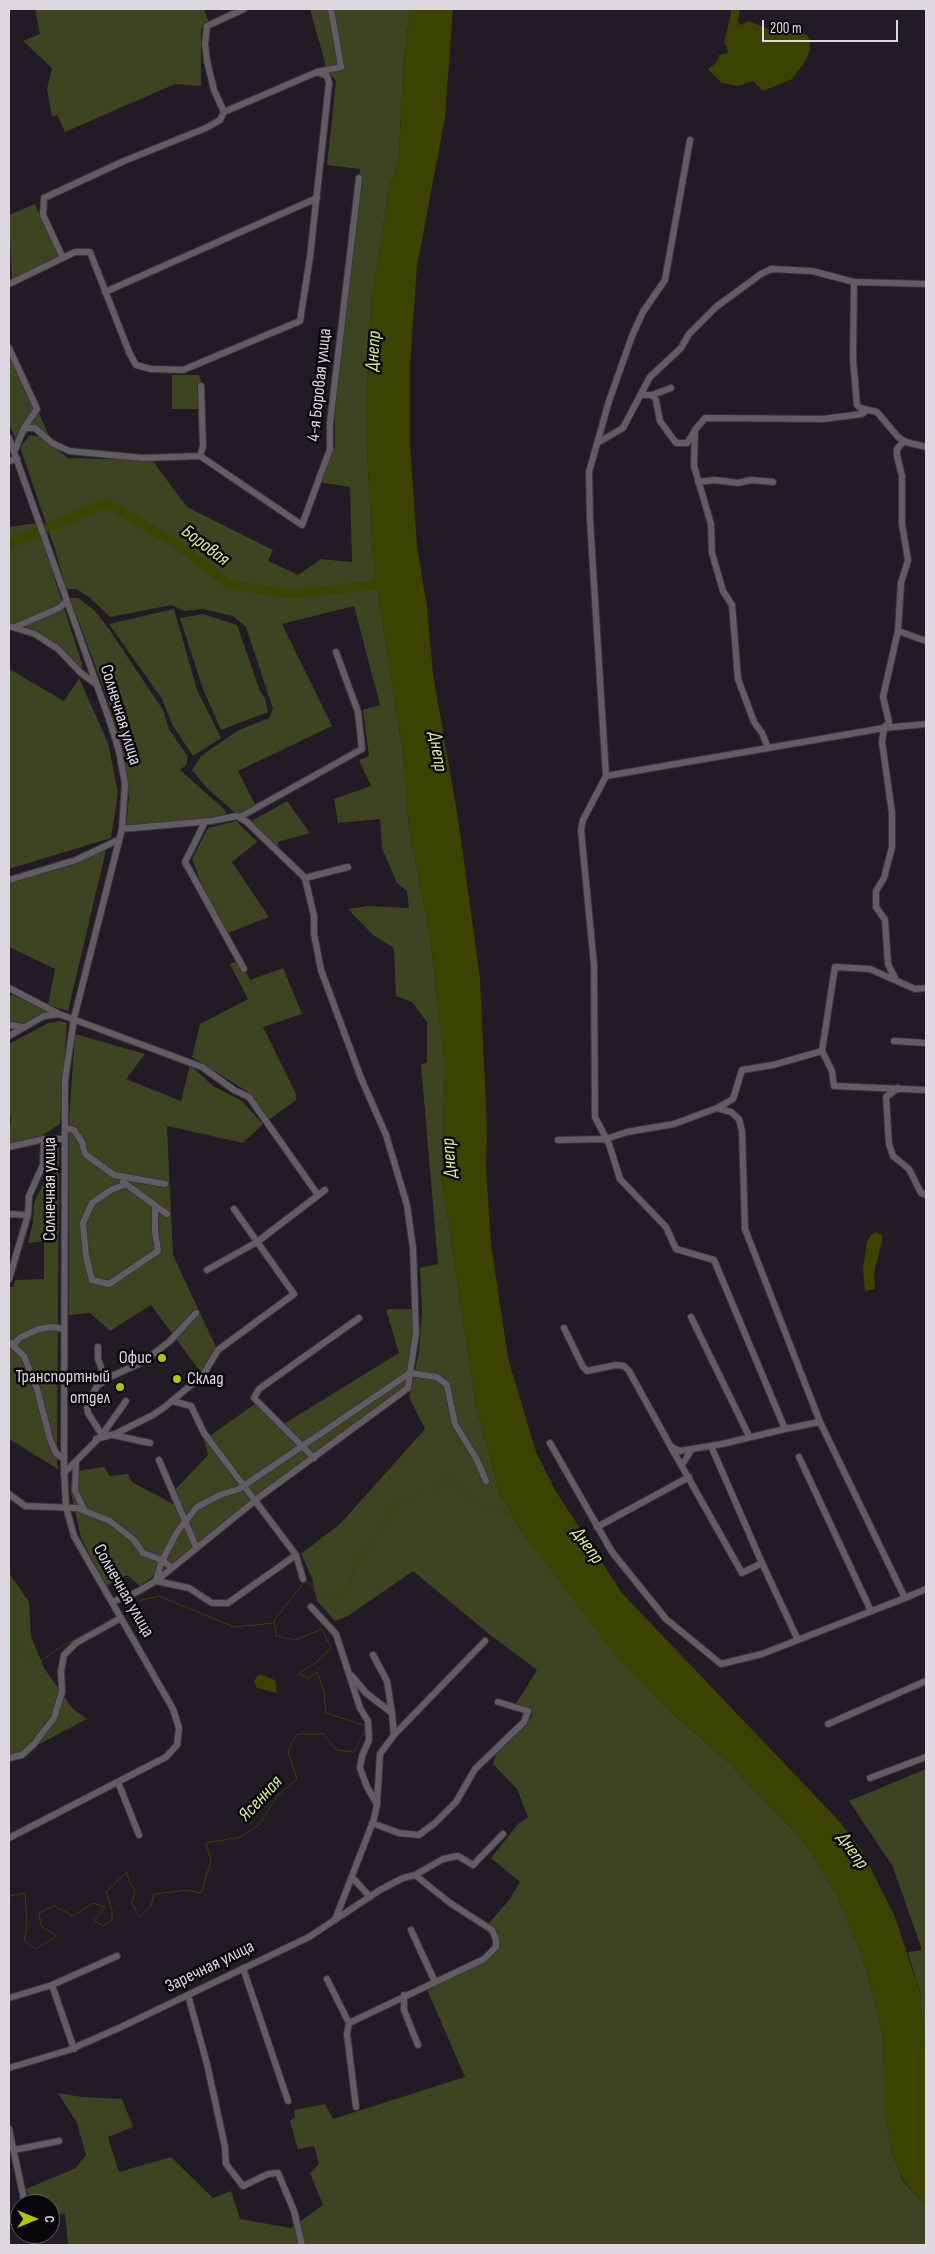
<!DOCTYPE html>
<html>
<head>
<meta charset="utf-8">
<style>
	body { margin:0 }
	#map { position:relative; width:935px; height:2254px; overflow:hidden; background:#221a25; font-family:"Sofia Sans Condensed",sans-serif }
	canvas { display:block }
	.frame { position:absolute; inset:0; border:10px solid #ddd8df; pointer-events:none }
	.north { position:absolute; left:10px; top:2194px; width:50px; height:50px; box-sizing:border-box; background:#09060a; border:1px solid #5e5a5f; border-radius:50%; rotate:90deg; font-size:14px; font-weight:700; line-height:20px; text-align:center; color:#ddd8df }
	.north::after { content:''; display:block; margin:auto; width:18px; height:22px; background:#adc60e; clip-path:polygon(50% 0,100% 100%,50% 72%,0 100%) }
	.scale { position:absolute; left:762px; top:20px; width:136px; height:22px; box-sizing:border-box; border:2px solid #ddd8df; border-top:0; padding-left:6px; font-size:15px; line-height:18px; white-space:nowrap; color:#ddd8df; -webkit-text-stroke:4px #09060a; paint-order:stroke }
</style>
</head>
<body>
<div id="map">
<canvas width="935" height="2254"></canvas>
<div class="frame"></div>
<div class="north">С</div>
<div class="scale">200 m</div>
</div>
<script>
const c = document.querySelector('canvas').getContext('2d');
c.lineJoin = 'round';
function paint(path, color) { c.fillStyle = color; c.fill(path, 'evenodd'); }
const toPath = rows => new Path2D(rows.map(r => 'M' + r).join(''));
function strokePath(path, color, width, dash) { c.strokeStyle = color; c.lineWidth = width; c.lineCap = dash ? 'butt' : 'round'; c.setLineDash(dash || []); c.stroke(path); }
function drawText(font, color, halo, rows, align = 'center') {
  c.font = font + ' "Sofia Sans Condensed",sans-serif'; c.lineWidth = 5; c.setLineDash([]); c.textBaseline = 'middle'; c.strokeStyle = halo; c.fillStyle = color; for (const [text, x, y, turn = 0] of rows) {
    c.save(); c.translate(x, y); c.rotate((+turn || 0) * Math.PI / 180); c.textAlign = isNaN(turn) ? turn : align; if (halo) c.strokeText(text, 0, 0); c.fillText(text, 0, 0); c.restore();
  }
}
paint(toPath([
	[35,9,204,9,209,23,201,29,201,86,175,84,65,132,57,115,52,117,47,89,52,68,23,41,40,34],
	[310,9,410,9,403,70,399,155,388,194,371,305,366,407,368,469,373,561,404,759,409,829,430,935,437,997,445,1065,442,1180,476,1406,499,1491,520,1530,662,1704,727,1761,805,1843,837,1896,861,1953,876,2003,882,2034,886,2096,885,2112,891,2149,902,2180,926,2206,926,2245,68,2245,65,2213,50,2217,50,2204,32,2204,26,2189,76,2168,86,2155,77,2123,58,2093,82,2097,122,2099,133,2127,108,2137,119,2172,171,2157,213,2198,231,2191,240,2219,291,2228,323,2205,310,2173,319,2164,314,2146,298,2149,290,2121,295,2117,294,2110,325,2104,333,2119,465,2077,425,1985,489,1958,496,1948,487,1929,488,1924,510,1899,520,1882,491,1858,518,1824,528,1817,517,1789,493,1764,496,1754,533,1715,515,1705,537,1670,489,1634,413,1571,348,1616,335,1621,317,1601,312,1578,301,1554,341,1523,425,1429,409,1397,419,1352,422,1312,420,1268,438,1264,421,1064,427,1063,427,1022,412,1002,396,996,394,948,373,935,348,909,367,906,409,908,407,891,397,883,382,848,380,819,338,823,334,799,371,786,359,760,369,756,363,710,380,705,354,606,282,624,332,726,238,771,257,808,240,817,207,788,192,770,201,756,237,731,269,718,273,709,246,627,233,616,202,609,184,611,172,605,110,617,89,597,76,589,66,589,56,553,20,447,30,435,41,437,68,458,152,460,187,507,273,550,268,561,298,575,321,559,352,562,350,487,317,482,335,447,335,400,360,169,327,165,336,81,327,70],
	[35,204,59,258,12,281,9,215],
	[9,346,50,438,33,428,17,442,9,424],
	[172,375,199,375,202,384,202,409,172,409],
	[37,523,83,667,80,669,52,642,9,625,9,527],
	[70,598,78,598,95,611,109,629,163,710,169,729,188,757,186,765,180,770,224,809,227,815,204,820,126,827,129,797,122,754,107,697],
	[174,609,197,690,221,738,193,756,173,726,162,699,109,624],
	[203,614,237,625,260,691,265,698,268,712,221,730,203,689,180,618],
	[9,669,64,701,79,678,108,743,118,793,111,838,9,869],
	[287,801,310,833,278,842,279,850,248,823],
	[236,821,257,842,232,862,269,917,228,933,207,899,192,859,208,828],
	[106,850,68,1011,48,1005,55,969,9,947,9,879],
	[240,960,250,980,283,968,302,1014,263,1027,296,1094,296,1100,269,1120,248,1092,192,1057,200,1024,248,999,230,964],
	[9,995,12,995,62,1016,48,1017,27,1030,9,1029],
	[60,1021,67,1023,60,1124,35,1140,9,1151,9,1127,11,1122,9,1105,9,1044,48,1023],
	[75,1034,145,1054,126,1079,181,1101,190,1065,213,1086,242,1101,263,1124,243,1143,167,1126,173,1255,216,1347,202,1374,151,1305,110,1331,90,1313,69,1315,69,1120],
	[59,1144,57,1462,58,1469,9,1439,9,1287,14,1287,15,1280,44,1279,44,1241,28,1243,33,1222,34,1203,46,1178,47,1147],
	[391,1309,414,1309,407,1390,140,1586,127,1575,106,1586,81,1538,70,1487,77,1471,104,1467,110,1476,128,1474,132,1482,175,1505,175,1490,208,1455,204,1440,259,1401,282,1425,399,1353,386,1310],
	[9,1573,29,1602,31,1636,44,1668,73,1709,87,1719,9,1760],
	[926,1769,926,2065,920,1993,908,1952,922,1950,893,1867,849,1801]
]), '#3d4422');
paint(toPath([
	[410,9,453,9,445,117,417,266,410,363,410,445,417,546,427,607,433,674,458,818,480,978,487,1129,486,1167,491,1244,508,1358,536,1452,555,1490,621,1592,840,1822,862,1851,895,1917,920,1993,926,2065,926,2206,902,2179,891,2149,885,2112,886,2096,882,2034,876,2003,861,1953,837,1896,805,1843,727,1761,662,1704,617,1658,520,1530,499,1491,476,1406,442,1180,445,1065,437,997,430,935,409,829,404,759,373,561,368,469,366,407,371,305,388,194,399,155,403,70],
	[732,9,740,9,738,21,740,25,749,21,778,33,805,34,809,38,810,50,806,60,792,79,763,91,753,81,738,86,722,83,708,69,717,62,719,55,728,53,727,47,724,43],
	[876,1232,882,1235,882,1242,874,1273,875,1289,865,1291,863,1268,867,1242,871,1235],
	[259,1674,275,1680,277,1693,257,1688,254,1681]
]), '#3a4400');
strokePath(toPath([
	[121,1613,142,1600,159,1596,234,1627,274,1623],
	[100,1626,117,1615],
	[9,1627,18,1646,37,1663,64,1645,85,1634],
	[366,1726,326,1713,324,1692,317,1672,308,1678,298,1674,318,1661,331,1648,322,1629,295,1640,276,1636,274,1620,306,1580,323,1601,349,1590,355,1562,374,1541,395,1501,418,1495,430,1496,450,1476,475,1502,512,1515],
	[9,1896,25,1893,27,1928,24,1940,35,1949,57,1936,41,1926,39,1913,54,1906,73,1916,93,1903,105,1907,94,1921,104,1926,112,1920,112,1910,106,1892,127,1872,129,1881,135,1890,132,1903,139,1917,151,1906,154,1894,188,1890,201,1893,211,1861,206,1843,241,1837,259,1825,277,1796,297,1779,288,1751,297,1734,324,1734,336,1750,354,1752,365,1730]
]), '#3a4400', 1);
strokePath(toPath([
	[9,544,106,503,174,542,228,584,290,594,387,584]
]), '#3a4400', 9);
const minor = toPath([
	[224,112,214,90,207,61,205,44,207,26,244,9],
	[690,140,665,280,643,312,632,336,609,401,589,472,590,520,606,776,884,728,926,724],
	[63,258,43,215,44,198,124,161,206,128,220,120,224,112,317,72,341,67,331,9],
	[854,282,853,359,857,405,860,408,877,412,898,437,906,442,926,447],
	[9,284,75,252,90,252,129,352,136,365,151,369,183,370,300,321,310,257,329,83,327,76,317,72],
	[105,292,317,198],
	[9,348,37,409,24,428,14,452],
	[641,395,652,395,656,400,660,421,676,443,687,443,695,431],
	[652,395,671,388],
	[24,428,35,428,52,443,69,451,143,458,200,456,302,525,330,449,330,423,359,178],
	[9,438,109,719,119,751,125,784,122,829,74,1018,65,1080,64,1469,66,1507,74,1536,173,1709,179,1728,177,1745,166,1757,9,1838],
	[599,442,623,428,650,377,681,348,689,334,716,307,761,274,771,269,812,271,854,282,926,284],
	[200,456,203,446,201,386],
	[9,461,17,459],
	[698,482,715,480,738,483,751,480,773,482],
	[9,626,35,634,58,649,81,673,96,684],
	[15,627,59,608,67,601],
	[898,631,926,641],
	[768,748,762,733,754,722,738,679,732,605,723,591,712,553,711,524,694,466,695,430,705,418,823,419,862,414,867,410],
	[606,776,583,820,581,830,594,965,595,1117,609,1144,620,1179,666,1227,676,1249,714,1260,785,1429,820,1422,905,1598,926,1589],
	[240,817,362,749,358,712,336,652],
	[205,822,185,862,244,969],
	[305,878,348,867],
	[9,880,76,860,118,840],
	[896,980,888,964,885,920,876,907,876,891,884,878,892,847,892,813,882,742,884,728,889,722,883,697,898,631,901,583,908,560,902,524,902,476,897,456,897,449,904,441],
	[9,988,59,1014],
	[9,1025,24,1027],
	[9,1036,44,1016,59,1014,202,1067,234,1090,249,1097,318,1195],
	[894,1041,926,1043],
	[822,1051,832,1071,834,1086,926,1090],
	[898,1088,886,1097,889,1144,893,1156,909,1169,921,1193,926,1195],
	[717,1108,733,1099,742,1070,773,1065,822,1051,835,967,870,969,915,989,926,988],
	[65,1128,74,1130,82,1142,85,1154,114,1175,165,1184],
	[558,1140,606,1139,627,1132,674,1124,717,1108,731,1112,739,1119,742,1131,745,1229,820,1422],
	[9,1147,44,1139,65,1139],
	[123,1182,167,1214],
	[126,1184,111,1190,92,1203,83,1223,86,1256,92,1280,109,1284,158,1251,155,1231,155,1207],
	[9,1214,28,1215,29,1196,43,1165,44,1139],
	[207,1270,257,1242,325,1190],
	[9,1279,28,1215],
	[691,1317,749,1436],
	[564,1328,583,1367,587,1371,616,1365,624,1366,629,1371,671,1447,680,1451,722,1444,785,1429],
	[9,1342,24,1356,37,1389,50,1439,56,1453,64,1459],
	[13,1345,21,1337,39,1329,53,1327,64,1329],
	[98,1347,98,1359,106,1380],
	[172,1401,191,1406,204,1433,296,1555,303,1579],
	[102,1435,88,1413,87,1405,97,1386,112,1376,143,1362,170,1341,196,1313],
	[113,1435,150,1443],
	[96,1439,115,1434,153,1415,166,1406,203,1375,218,1350,294,1294,234,1209],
	[550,1443,612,1552,666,1619,721,1664,762,1654,905,1598],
	[711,1446,762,1563],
	[671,1447,742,1573,762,1563,798,1640],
	[799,1457,871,1611],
	[314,1458,254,1398,259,1389,359,1318],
	[159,1460,196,1547],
	[76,1462,75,1491,85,1511],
	[682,1465,692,1449],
	[64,1473,102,1435,126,1401],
	[9,1494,25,1506,77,1508,110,1521,134,1540,143,1553,162,1560,172,1568],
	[597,1527,689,1477],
	[296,1555,228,1603,212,1603,189,1588,156,1581,262,1495,408,1388,410,1373,437,1377,447,1385,455,1424,476,1458,486,1481],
	[112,1602,135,1593,156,1581,161,1563,177,1532,197,1507,220,1495,239,1489,410,1373,416,1333,413,1248,407,1205,386,1135,361,1078,321,970,314,934,314,916,305,878,247,822,237,816,211,821,122,829],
	[311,1607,336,1634,360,1708,368,1721,369,1740,362,1756,360,1768,367,1787,377,1804],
	[373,1655,387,1681,392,1713],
	[352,1676,366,1693,392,1713,394,1735],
	[828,1724,926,1681],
	[9,1758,22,1755,34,1744,54,1718,62,1692,61,1671,64,1655,76,1643,121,1618],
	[870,1778,926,1757],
	[118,1782,139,1835],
	[372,1823,399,1833,419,1835,435,1823,456,1802,475,1769,524,1722,528,1711,498,1702],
	[352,1877,370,1897],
	[335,1920,374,1819,377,1804,380,1754,394,1735,485,1641],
	[411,1930,435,1982],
	[243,1968,288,2101],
	[327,1979,349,2023],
	[52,1985,74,2049],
	[188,1995,207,2064,225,2147,226,2164,243,2186,268,2174,278,2173,294,2211,302,2245],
	[404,1995,404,2010,418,2045],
	[9,1998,52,1985,117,1956],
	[9,2068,69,2050,119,2028,309,1937,380,1890,403,1878,415,1875,443,1859,458,1856,473,1865,503,1834],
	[356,2107,347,2034,349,2023,484,1959,496,1947,496,1939,492,1930,450,1903,415,1875],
	[9,2129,25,2204],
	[14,2150,59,2141],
	[32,2234,35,2245]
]);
strokePath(minor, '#3c353f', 8);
strokePath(minor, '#625d63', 6);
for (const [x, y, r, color] of [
	[162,1358,5,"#adc60e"],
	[177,1379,5,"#adc60e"],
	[120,1387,5,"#adc60e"]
]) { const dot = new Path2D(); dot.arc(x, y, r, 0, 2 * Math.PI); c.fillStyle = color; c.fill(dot); strokePath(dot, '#09060a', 2); }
drawText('18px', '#ddd8df', '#09060a', [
	["4-я Боровая улица",320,385,-84],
	["Солнечная улица",120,715,73],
	["Солнечная улица",50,1189,-90],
	["Солнечная улица",123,1591,60],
	["Заречная улица",210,1967,-26]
]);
drawText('18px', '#ddd8df', '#09060a', [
	["Офис",152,1358],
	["Транспортный",110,1377],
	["отдел",110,1398],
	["Склад",187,1379,"left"]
], 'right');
drawText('italic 19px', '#d9ec93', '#09060a', [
	["Днепр",374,351,-86],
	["Боровая",205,546,37],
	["Днепр",437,752,81],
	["Днепр",450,1158,-94],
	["Днепр",587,1546,54],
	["Ясенная",261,1799,-47],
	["Днепр",852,1851,55]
]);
</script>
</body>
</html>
